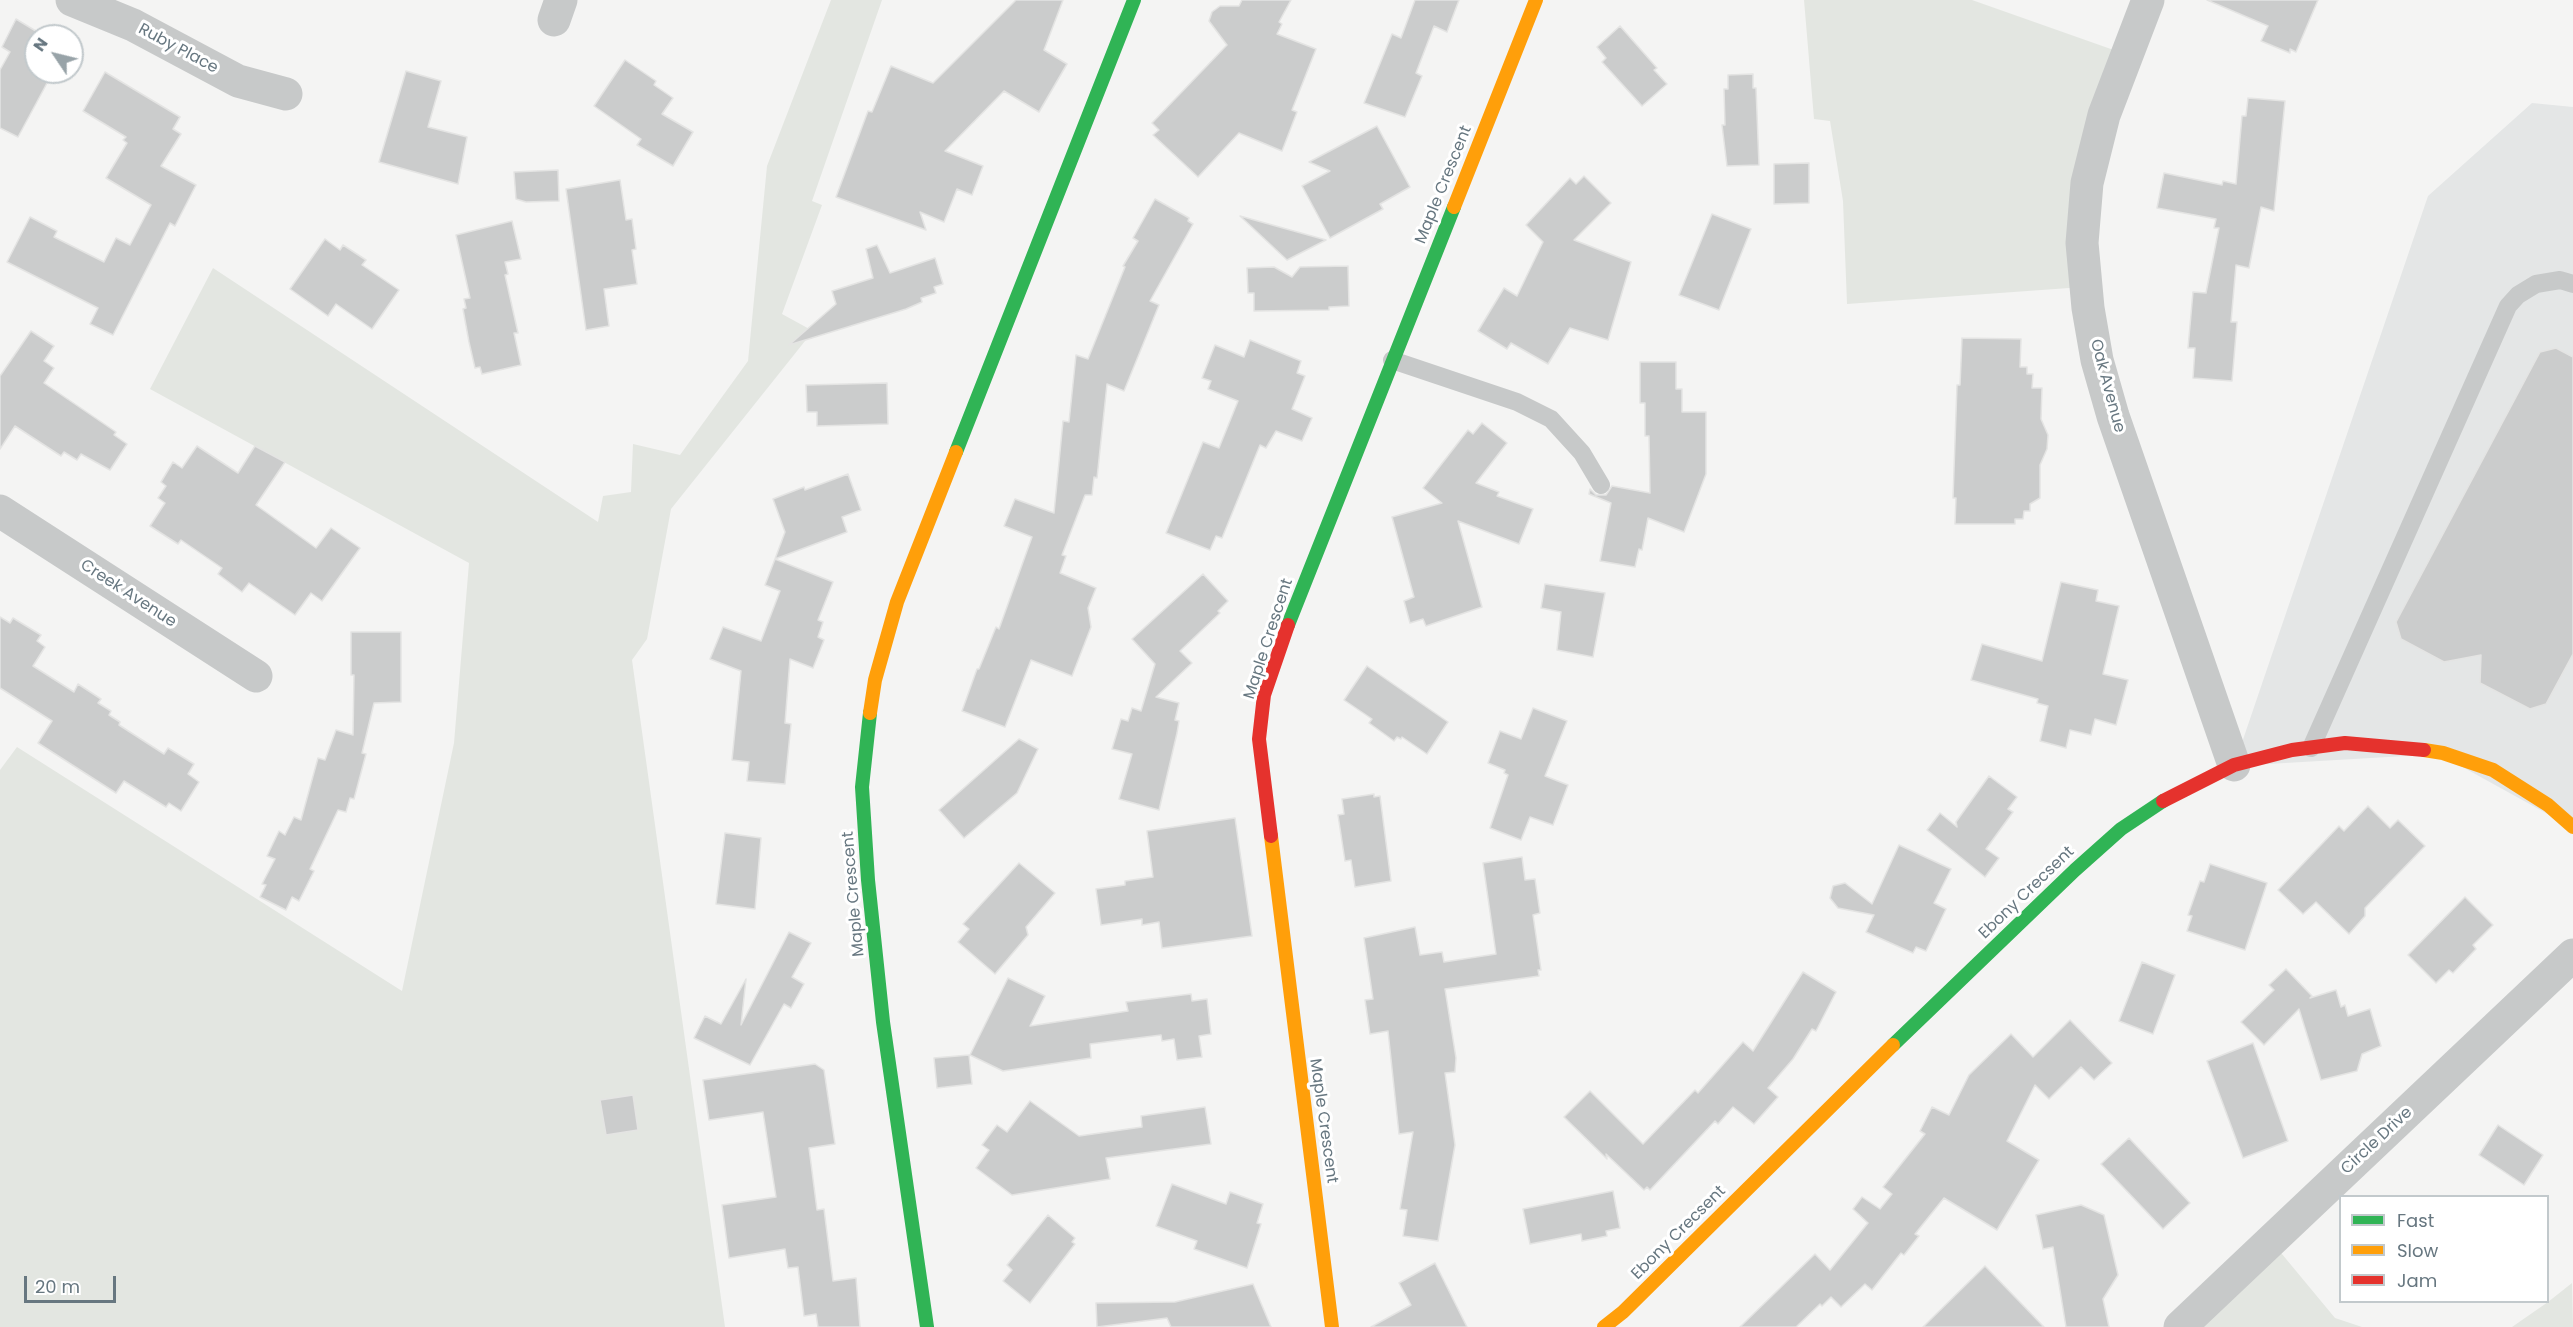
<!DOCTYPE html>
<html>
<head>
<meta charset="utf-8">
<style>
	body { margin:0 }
	#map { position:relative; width:2573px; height:1327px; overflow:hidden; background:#f4f4f3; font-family:Poppins,sans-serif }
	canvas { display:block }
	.legend { position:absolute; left:2339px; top:1195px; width:210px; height:108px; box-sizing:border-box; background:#fff; border:2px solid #c2c9cc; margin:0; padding:8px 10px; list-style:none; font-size:18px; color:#677780 }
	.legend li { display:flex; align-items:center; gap:12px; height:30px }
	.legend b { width:30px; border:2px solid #c2c9cc }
	.north { position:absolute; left:24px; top:24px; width:60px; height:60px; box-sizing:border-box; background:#fff; border:2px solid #c2c9cc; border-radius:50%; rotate:305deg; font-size:16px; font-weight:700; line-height:24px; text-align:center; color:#677780 }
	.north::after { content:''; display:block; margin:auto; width:21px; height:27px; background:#98a3a8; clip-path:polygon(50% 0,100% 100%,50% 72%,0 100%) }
	.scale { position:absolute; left:24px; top:1276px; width:92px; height:27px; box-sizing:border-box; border:3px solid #677780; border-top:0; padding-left:8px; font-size:18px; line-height:21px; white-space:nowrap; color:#677780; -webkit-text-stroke:4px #fff; paint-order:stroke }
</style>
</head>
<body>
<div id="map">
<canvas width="2573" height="1327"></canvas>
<ul class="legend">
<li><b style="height:8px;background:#30b455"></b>Fast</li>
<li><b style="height:8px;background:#ff9f0a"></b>Slow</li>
<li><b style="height:8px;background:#e5322d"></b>Jam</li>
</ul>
<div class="north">N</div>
<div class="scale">20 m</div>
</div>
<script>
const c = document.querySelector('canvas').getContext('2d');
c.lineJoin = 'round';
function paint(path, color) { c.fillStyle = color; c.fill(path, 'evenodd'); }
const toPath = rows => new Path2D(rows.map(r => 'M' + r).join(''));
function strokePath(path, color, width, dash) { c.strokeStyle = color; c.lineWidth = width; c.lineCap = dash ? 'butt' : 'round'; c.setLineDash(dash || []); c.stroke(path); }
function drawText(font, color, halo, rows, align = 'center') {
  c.font = font + ' Poppins,sans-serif'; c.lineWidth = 6; c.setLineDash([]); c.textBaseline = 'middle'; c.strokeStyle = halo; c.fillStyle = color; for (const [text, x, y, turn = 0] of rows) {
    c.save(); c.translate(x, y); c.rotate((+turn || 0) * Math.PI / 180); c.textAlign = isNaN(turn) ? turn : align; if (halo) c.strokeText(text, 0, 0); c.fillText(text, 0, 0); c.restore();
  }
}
paint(toPath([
	[2532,103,2573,107,2573,828,2439,754,2234,766,2428,196]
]), '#e4e6e6');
paint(toPath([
	[831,0,882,0,812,201,822,205,782,314,813,331,671,509,647,639,632,660,725,1327,0,1327,0,770,17,747,402,991,454,743,469,563,150,389,213,268,598,522,603,496,631,492,633,444,680,455,748,361,767,166],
	[1804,0,1972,0,2125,54,2083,287,1847,304,1843,201,1830,121,1814,119],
	[2272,1242,2335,1318,2362,1327,2182,1327],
	[2572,1283,2573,1327,2512,1327,2548,1302]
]), '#e3e6e1');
const building = toPath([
	[1016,0,1063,0,1044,50,1067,64,1039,112,1004,91,945,151,983,166,972,195,957,189,944,222,920,212,926,230,836,197,868,111,872,112,891,66,933,83,1016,0],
	[1242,0,1291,0,1279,22,1282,24,1277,34,1316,49,1292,110,1297,112,1282,151,1239,133,1198,177,1153,135,1159,130,1152,123,1227,45,1209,21,1212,12,1220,6,1239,6,1242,0],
	[1415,0,1459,0,1447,32,1434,26,1416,73,1422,76,1405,117,1364,103,1392,34,1401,38,1415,0],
	[2207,0,2318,0,2296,52,2290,49,2290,53,2261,41,2268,26,2207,0],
	[16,19,44,36,36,36,36,72,53,72,18,137,0,128,0,70,10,52,2,47,16,19],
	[1620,26,1657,68,1654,70,1667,84,1642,106,1602,62,1606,58,1597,47,1620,26],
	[625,60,656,81,654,85,673,98,662,114,693,132,673,166,637,145,641,139,594,106,625,60],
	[406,71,441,81,428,127,467,137,458,184,379,162,406,71],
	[105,72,180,117,173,129,181,134,161,166,196,185,175,226,170,223,113,335,90,324,98,308,7,262,30,217,57,231,54,237,104,262,116,238,130,245,151,205,106,178,127,143,123,140,126,137,83,111,105,72],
	[1753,74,1753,88,1756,88,1759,165,1727,166,1722,125,1725,125,1724,89,1728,89,1728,75,1753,74],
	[2248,98,2285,101,2274,211,2261,207,2249,268,2236,265,2231,322,2237,322,2232,381,2193,378,2195,348,2188,348,2193,292,2206,293,2219,228,2214,228,2216,219,2157,208,2164,173,2222,185,2223,181,2236,184,2242,116,2246,116,2248,98],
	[1377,126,1410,187,1380,204,1383,209,1330,238,1302,186,1330,171,1309,162,1377,126],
	[1809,163,1809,203,1774,204,1774,164,1809,163],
	[558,170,559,201,526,202,516,199,514,172,558,170],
	[1584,176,1611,203,1574,240,1631,262,1608,340,1570,328,1548,364,1511,343,1507,349,1478,331,1504,288,1517,296,1543,242,1526,225,1570,178,1576,184,1584,176],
	[620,180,626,220,632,219,636,249,632,250,637,284,604,289,609,326,586,330,566,189,620,180],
	[1155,199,1189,218,1188,221,1193,224,1150,301,1159,305,1124,391,1107,384,1097,478,1094,477,1092,495,1085,495,1062,555,1066,556,1060,573,1096,588,1088,608,1091,627,1072,676,1031,660,1005,727,962,711,977,669,979,669,996,627,999,629,1032,537,1004,526,1015,499,1054,513,1063,421,1069,422,1076,355,1088,359,1125,267,1123,266,1138,241,1133,238,1155,199],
	[1712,214,1751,229,1719,310,1679,295,1712,214],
	[1240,216,1326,240,1287,260,1240,216],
	[512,221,521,259,505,262,508,274,505,275,518,333,514,333,521,365,482,374,480,367,475,368,469,342,463,309,466,308,464,299,470,298,456,235,512,221],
	[325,239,340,250,343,245,366,260,362,265,399,290,372,329,336,304,328,316,290,289,325,239],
	[877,245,890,273,935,258,943,284,934,287,936,293,921,298,922,302,906,309,789,345,836,304,832,291,873,278,866,249,877,245],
	[1348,266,1349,306,1329,307,1329,310,1254,311,1254,293,1248,293,1247,268,1274,267,1292,277,1300,267,1348,266],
	[31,331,54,346,44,361,54,368,44,383,116,432,114,435,127,444,110,470,81,454,77,460,64,452,61,456,15,426,0,449,0,376,31,331],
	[1962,338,2021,339,2020,367,2027,367,2027,374,2033,374,2032,388,2042,388,2041,419,2048,435,2047,449,2040,465,2040,498,2030,504,2030,511,2024,511,2023,519,2015,519,2015,524,1955,524,1956,498,1953,498,1957,385,1960,385,1962,338],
	[1250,340,1301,361,1297,373,1305,376,1292,409,1312,418,1302,441,1276,431,1266,448,1260,445,1222,538,1216,536,1210,550,1166,533,1203,442,1219,448,1238,401,1208,389,1211,381,1202,378,1215,345,1244,357,1250,340],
	[2556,348,2573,357,2573,654,2546,704,2530,709,2480,683,2481,655,2444,662,2401,639,2396,622,2540,352,2556,348],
	[1640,362,1676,362,1676,389,1682,389,1682,412,1706,412,1706,474,1684,532,1648,518,1642,550,1639,549,1635,567,1600,561,1611,503,1589,494,1590,489,1596,495,1606,495,1612,486,1650,493,1649,436,1645,436,1645,403,1640,403,1640,362],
	[887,383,888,424,817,426,817,412,807,412,806,385,887,383],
	[1482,423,1507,443,1476,483,1499,492,1497,496,1533,509,1519,544,1458,521,1482,607,1426,626,1423,619,1410,623,1404,601,1414,597,1392,517,1442,503,1423,488,1468,430,1473,434,1482,423],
	[197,446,238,473,255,446,285,462,256,505,316,548,331,528,360,548,322,601,311,593,295,615,249,583,242,592,218,574,222,568,181,540,178,544,150,526,165,503,158,498,166,486,161,482,173,462,182,468,197,446],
	[848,474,861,510,842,517,847,532,775,559,785,532,773,499,804,487,805,490,848,474],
	[775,559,833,582,818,620,823,622,818,637,824,640,813,668,790,659,785,723,791,724,785,784,747,781,749,762,732,760,741,671,710,659,723,627,761,641,780,591,765,585,775,559],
	[1203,574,1228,601,1218,611,1220,613,1180,651,1192,663,1156,697,1179,703,1175,720,1179,721,1177,733,1159,810,1119,799,1132,754,1112,749,1121,719,1128,721,1132,708,1141,711,1155,664,1132,639,1203,574],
	[2061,582,2098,590,2096,601,2119,606,2103,674,2128,680,2116,725,2095,719,2091,735,2070,730,2066,748,2040,741,2048,706,2037,703,2038,699,1971,680,1982,644,2042,661,2061,582],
	[1545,584,1605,593,1593,657,1557,650,1561,612,1541,608,1545,584],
	[0,617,10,623,13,618,41,635,37,641,45,647,33,666,74,692,78,684,101,699,98,703,111,711,109,715,120,722,119,725,164,754,168,748,194,764,188,774,199,782,181,811,169,803,166,807,124,781,116,793,38,743,52,721,0,688,0,617],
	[351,632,401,632,401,702,374,703,362,753,366,754,354,799,350,798,346,812,338,810,310,869,314,871,299,901,292,897,286,910,260,897,266,885,262,884,275,859,267,856,279,831,285,835,294,817,301,820,318,758,325,760,336,730,353,735,354,675,351,675,351,632],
	[1367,666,1448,722,1427,754,1402,737,1401,739,1397,737,1394,741,1369,723,1372,719,1344,700,1367,666],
	[1533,708,1567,721,1545,776,1568,785,1553,825,1530,817,1521,840,1490,828,1508,775,1504,773,1505,770,1488,763,1500,731,1521,739,1533,708],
	[1019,739,1038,749,1017,793,964,838,939,810,1019,739],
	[1989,776,2017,797,2008,809,2013,812,1986,849,1999,858,1985,877,1927,830,1940,813,1957,827,1956,822,1989,776],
	[1374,794,1374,797,1380,796,1391,881,1355,887,1351,860,1345,861,1338,815,1344,814,1342,799,1374,794],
	[2368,806,2390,828,2398,820,2425,846,2365,908,2365,916,2349,934,2316,902,2303,914,2278,890,2339,826,2344,831,2368,806],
	[1235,818,1252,936,1162,948,1159,922,1142,925,1142,919,1101,925,1096,889,1125,885,1125,881,1153,877,1147,831,1235,818],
	[725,833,761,838,755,909,716,904,725,833],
	[1899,845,1951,869,1934,903,1946,909,1926,951,1916,947,1913,953,1866,932,1874,915,1838,908,1830,898,1833,886,1845,883,1872,904,1899,845],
	[1522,857,1525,880,1535,879,1540,913,1533,915,1541,970,1538,970,1539,976,1445,989,1456,1058,1455,1072,1445,1073,1455,1145,1438,1241,1403,1236,1407,1210,1400,1209,1413,1132,1399,1134,1388,1031,1370,1034,1365,1000,1373,999,1364,938,1415,927,1420,955,1442,952,1444,962,1496,954,1483,863,1522,857],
	[1019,863,1055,893,1026,927,1028,935,995,974,958,942,969,929,963,924,1019,863],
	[2210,864,2267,883,2245,950,2187,931,2192,916,2188,915,2200,881,2204,882,2210,864],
	[2465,897,2493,925,2473,945,2476,949,2453,973,2449,970,2436,983,2408,955,2465,897],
	[789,932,811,943,792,977,804,984,791,1008,784,1004,750,1065,694,1038,705,1016,721,1024,746,979,741,1025,789,932],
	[2142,962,2175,975,2153,1034,2119,1021,2142,962],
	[2286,969,2312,996,2310,998,2336,990,2341,1007,2345,1005,2348,1016,2370,1009,2381,1046,2362,1054,2357,1071,2321,1080,2299,1009,2264,1045,2241,1022,2274,990,2269,985,2286,969],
	[1803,972,1836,992,1816,1031,1812,1029,1793,1059,1768,1088,1778,1097,1754,1124,1733,1107,1718,1124,1715,1121,1650,1190,1647,1187,1644,1190,1606,1154,1607,1159,1564,1117,1590,1091,1643,1144,1695,1090,1698,1093,1743,1042,1753,1051,1803,972],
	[1008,978,1045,996,1030,1026,1128,1011,1126,1002,1191,994,1192,1001,1207,999,1211,1034,1199,1036,1202,1057,1177,1060,1174,1039,1162,1041,1161,1035,1090,1044,1091,1058,1003,1071,970,1055,1008,978],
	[2070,1020,2112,1063,2094,1080,2081,1067,2049,1099,2035,1085,2007,1141,2039,1160,1997,1230,1944,1198,1915,1234,1919,1236,1904,1255,1901,1253,1872,1290,1865,1284,1841,1307,1831,1297,1822,1306,1820,1304,1796,1327,1740,1327,1815,1254,1830,1270,1868,1223,1853,1209,1862,1197,1880,1209,1892,1194,1883,1187,1925,1134,1920,1131,1932,1107,1949,1115,1969,1075,2011,1034,2033,1057,2070,1020],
	[2253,1043,2288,1141,2243,1158,2207,1061,2253,1043],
	[969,1055,972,1084,937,1088,934,1058,969,1055],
	[815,1064,824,1070,835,1144,809,1148,817,1210,824,1209,833,1281,856,1278,860,1327,818,1327,816,1314,804,1316,798,1267,788,1268,785,1249,729,1258,722,1205,776,1197,763,1112,709,1120,703,1080,815,1064],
	[633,1095,638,1130,606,1135,600,1100,633,1095],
	[1030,1101,1079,1136,1142,1127,1141,1116,1205,1107,1211,1144,1106,1158,1110,1179,1012,1195,976,1168,989,1150,982,1145,997,1125,1007,1132,1030,1101],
	[2498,1125,2543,1155,2524,1185,2479,1155,2498,1125],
	[2129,1138,2190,1203,2163,1229,2101,1164,2129,1138],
	[1172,1184,1226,1204,1230,1192,1263,1204,1257,1223,1261,1224,1247,1268,1194,1249,1197,1241,1156,1226,1172,1184],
	[1613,1191,1620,1228,1606,1231,1607,1236,1582,1241,1581,1234,1530,1244,1523,1209,1613,1191],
	[2081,1205,2104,1215,2118,1275,2103,1299,2109,1327,2066,1327,2053,1247,2043,1249,2036,1215,2081,1205],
	[1048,1215,1075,1238,1072,1242,1075,1244,1030,1303,1003,1281,1012,1270,1007,1265,1048,1215],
	[1435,1263,1467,1327,1371,1327,1411,1305,1399,1283,1435,1263],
	[1985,1266,2044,1327,1923,1327,1985,1266],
	[1253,1284,1271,1327,1171,1327,1167,1318,1097,1327,1096,1303,1175,1302,1253,1284]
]);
paint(building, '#cbcccc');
strokePath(building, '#e4e4e3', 1.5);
strokePath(toPath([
	[1392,360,1517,402,1551,419,1582,453,1601,485],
	[2311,748,2508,306,2518,295,2536,284,2560,280,2573,284]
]), '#c7c9c9', 18);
strokePath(toPath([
	[72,0,133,25,238,81,286,94],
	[2148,0,2104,115,2087,183,2082,243,2088,308,2097,360,2113,416,2234,765],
	[554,20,561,0],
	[0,511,256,676],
	[2180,1327,2573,955]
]), '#c7c9c9', 33);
strokePath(toPath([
	[956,452,1134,0],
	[1288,625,1454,207],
	[870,713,862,787,868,880,883,1022,927,1327],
	[1893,1045,2075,870,2121,829,2163,801]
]), '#30b455', 14);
strokePath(toPath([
	[1454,207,1536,0],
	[870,713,875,680,897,602,956,452],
	[2424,750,2443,753,2493,770,2548,805,2573,827],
	[1271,836,1332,1327],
	[1604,1327,1623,1312,1893,1045]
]), '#ff9f0a', 14);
strokePath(toPath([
	[2163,801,2234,765,2292,750,2345,743,2424,750],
	[1271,836,1259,739,1264,695,1288,625]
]), '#e5322d', 14);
drawText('16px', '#677780', '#fff', [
	["Ruby Place",178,49,28],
	["Maple Crescent",1444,185,-68],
	["Oak Avenue",2107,386,75],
	["Creek Avenue",128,594,33],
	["Maple Crescent",1269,639,-72],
	["Ebony Crecsent",2027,893,-44],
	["Maple Crescent",854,894,-95],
	["Maple Crescent",1323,1121,82],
	["Circle Drive",2377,1141,-43],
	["Ebony Crecsent",1679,1233,-45]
]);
</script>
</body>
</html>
